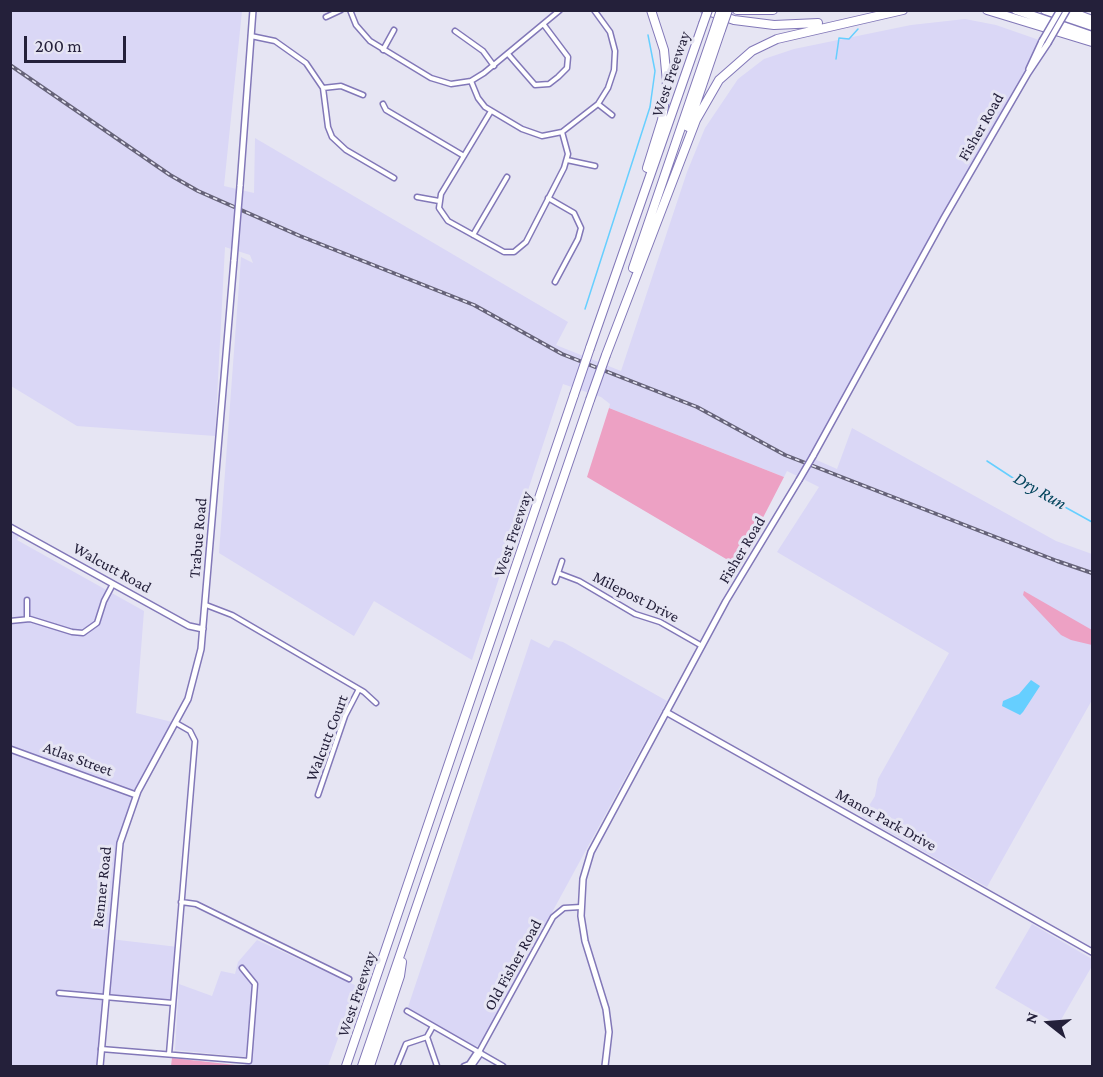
<!DOCTYPE html>
<html>
<head>
<meta charset="utf-8">
<style>
	body { margin:0 }
	#map { position:relative; width:1103px; height:1077px; overflow:hidden; background:#e6e5f3; font-family:"Crimson Pro",serif }
	canvas { display:block }
	.frame { position:absolute; inset:0; border:12px solid #24203a; pointer-events:none }
	.north { position:absolute; left:1019px; top:993px; width:60px; height:60px; -webkit-text-stroke:4px #e6e5f3; paint-order:stroke; rotate:287deg; font-size:16px; font-weight:700; line-height:24px; text-align:center; color:#24203a }
	.north::after { content:''; display:block; margin:auto; width:21px; height:27px; background:#24203a; clip-path:polygon(50% 0,100% 100%,50% 72%,0 100%) }
	.scale { position:absolute; left:24px; top:36px; width:102px; height:27px; box-sizing:border-box; border:3px solid #24203a; border-top:0; padding-left:8px; font-size:18px; line-height:21px; white-space:nowrap; color:#24203a; -webkit-text-stroke:4px #e6e5f3; paint-order:stroke }
</style>
</head>
<body>
<div id="map">
<canvas width="1103" height="1077"></canvas>
<div class="frame"></div>
<div class="north">N</div>
<div class="scale">200 m</div>
</div>
<script>
const c = document.querySelector('canvas').getContext('2d');
c.lineJoin = 'round';
function paint(path, color) { c.fillStyle = color; c.fill(path, 'evenodd'); }
const toPath = rows => new Path2D(rows.map(r => 'M' + r).join(''));
function strokePath(path, color, width, dash) { c.strokeStyle = color; c.lineWidth = width; c.lineCap = dash ? 'butt' : 'round'; c.setLineDash(dash || []); c.stroke(path); }
function drawText(font, color, halo, rows, align = 'center') {
  c.font = font + ' "Crimson Pro",serif'; c.lineWidth = 6; c.setLineDash([]); c.textBaseline = 'middle'; c.strokeStyle = halo; c.fillStyle = color; for (const [text, x, y, turn = 0] of rows) {
    c.save(); c.translate(x, y); c.rotate((+turn || 0) * Math.PI / 180); c.textAlign = isNaN(turn) ? turn : align; if (halo) c.strokeText(text, 0, 0); c.fillText(text, 0, 0); c.restore();
  }
}
paint(toPath([
	[11,11,242,11,224,186,254,193,255,138,568,322,556,345,621,371,687,172,705,128,738,79,764,59,794,49,911,25,965,19,996,25,1042,41,1028,73,812,458,837,469,852,428,1056,541,1092,554,1092,700,987,887,862,817,875,796,878,779,949,653,777,552,819,487,787,471,784,477,609,408,610,404,601,397,563,384,472,660,374,601,354,636,219,553,241,257,253,263,250,255,225,247,215,436,77,426,11,386],
	[10,527,21,533,17,540,144,611,136,713,176,723,138,791,122,834,110,939,178,947,173,1003,105,997,100,1066,11,1066],
	[531,639,549,648,554,640,563,642,667,701,481,1043,475,1048,407,1010],
	[1032,924,1092,959,1092,966,1058,1025,995,988],
	[257,940,357,986,328,1066,245,1066,246,1057,175,1050,179,984,212,996,221,971,235,974,238,962]
]), '#dad7f6');
paint(toPath([
	[609,408,784,477,738,566,587,477],
	[1024,591,1092,630,1092,645,1071,640,1061,635,1023,595],
	[172,1058,245,1066,171,1066]
]), '#eda1c4');
paint(toPath([
	[1031,680,1040,686,1023,712,1020,715,1002,706,1003,701,1019,694]
]), '#66cfff');
strokePath(toPath([
	[836,59,839,38,849,39,858,29],
	[585,309,650,107,655,71,648,35],
	[987,461,1016,480,1092,522]
]), '#66cfff', 1.5);
const street = toPath([
	[350,10,356,25,370,41,431,78,451,84,471,81,484,73,560,10],
	[326,17,341,10],
	[455,31,483,51,494,66],
	[251,36,275,41,306,63,323,88,328,127,332,137,346,150,394,178],
	[383,50,394,30],
	[508,54,535,85,549,84,558,77,567,68,568,57,544,25],
	[471,81,478,98,485,107,522,129,542,136,562,132,598,104,608,88,614,70,615,51,610,32,594,10],
	[323,88,341,86,363,95],
	[383,104,386,110,464,156],
	[598,104,612,115],
	[491,111,441,194,439,208,448,221,504,252,514,252,526,242,564,168,568,154,562,132],
	[567,160,595,166],
	[417,197,439,201],
	[548,198,574,213,581,228,578,239,555,282],
	[473,235,507,177],
	[558,573,579,581,635,614,660,622,702,646],
	[555,582,562,561],
	[206,605,232,615,364,692,376,703],
	[27,618,27,600],
	[10,621,30,619,72,632,83,633,97,623,104,601,113,584],
	[318,795,345,716,359,689],
	[181,902,196,904,349,979],
	[59,993,173,1003],
	[407,1011,503,1066],
	[427,1037,437,1066],
	[101,1049,249,1061,255,984,242,968],
	[479,1052,553,917,564,908,581,907],
	[169,1054,195,741,190,731,176,723],
	[397,1066,406,1044,427,1037,433,1026],
	[464,1066,469,1064,477,1052],
	[472,1066,481,1053]
]);
const secondary = toPath([
	[1029,69,1042,41],
	[240,186,253,10],
	[813,456,944,218,1028,73,1048,43],
	[10,527,189,626,203,629],
	[666,712,1092,952],
	[10,749,136,795],
	[100,1066,120,843,138,791,188,699,201,649,234,260],
	[605,1066,609,1032,606,1009,585,941,581,916,583,879,591,852,726,601,799,480]
]);
const highway = toPath([
	[705,10,734,20,774,25,818,23],
	[737,10,773,10],
	[987,10,1092,42],
	[1016,10,1092,36],
	[1045,10,1092,26],
	[1066,10,1092,20],
	[688,127,721,30],
	[647,168,662,120,667,82,664,50,651,10],
	[633,268,715,28],
	[590,348,703,24],
	[606,355,696,120,719,80,752,51,777,39,903,10],
	[346,1066,574,395],
	[362,1066,590,400],
	[370,1066,400,976,402,962]
]);
strokePath(street, '#8278b8', 7);
strokePath(secondary, '#8278b8', 8);
strokePath(highway, '#8278b8', 10);
strokePath(street, '#fff', 4);
strokePath(secondary, '#fff', 5);
strokePath(highway, '#fff', 8);
const rail = toPath([
	[10,65,170,175,198,191,300,236,474,305,562,354,697,407,785,455,1057,561,1092,573]
]);
strokePath(rail, '#666379', 4);
strokePath(rail, '#e6e5f3', 1.5, [4.5]);
const secondaryBridge = toPath([
	[1042,41,1060,10],
	[1048,43,1067,10],
	[234,260,240,186],
	[799,480,813,456]
]);
const highwayBridge = toPath([
	[703,24,708,10],
	[715,28,721,10],
	[721,30,728,10],
	[574,395,590,348],
	[590,400,606,355]
]);
strokePath(secondaryBridge, '#8278b8', 8, []);
strokePath(highwayBridge, '#8278b8', 10, []);
strokePath(secondaryBridge, '#fff', 5);
strokePath(highwayBridge, '#fff', 8);
drawText('16px', '#24203a', '#e6e5f3', [
	["West Freeway",671,74,-71],
	["Fisher Road",981,127,-60],
	["West Freeway",513,534,-71],
	["Trabue Road",198,538,-85],
	["Fisher Road",742,550,-59],
	["Walcutt Road",112,568,29],
	["Milepost Drive",636,597,27],
	["Walcutt Court",327,738,-69],
	["Atlas Street",78,759,20],
	["Manor Park Drive",886,820,29],
	["Renner Road",102,887,-84],
	["Old Fisher Road",513,965,-61],
	["West Freeway",357,994,-71]
]);
drawText('italic 18px', '#04455d', '#e6e5f3', [
	["Dry Run",1040,491,30]
]);
</script>
</body>
</html>
